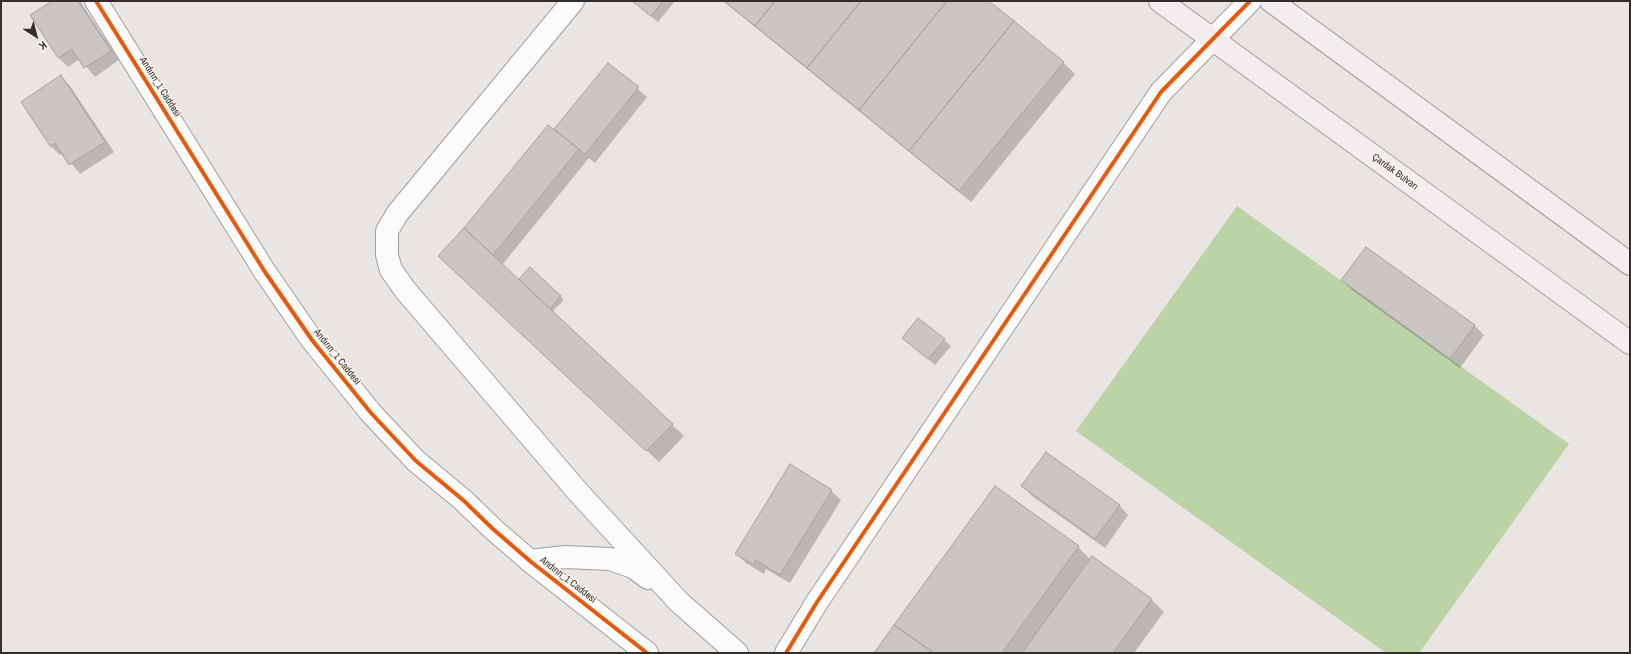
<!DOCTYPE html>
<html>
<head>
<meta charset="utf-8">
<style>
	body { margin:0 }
	#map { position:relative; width:1631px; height:654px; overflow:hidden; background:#e9e5e2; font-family:"Archivo Narrow",sans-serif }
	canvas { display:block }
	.frame { position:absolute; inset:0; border:2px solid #312e2c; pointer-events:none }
	.north { position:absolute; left:16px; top:16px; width:40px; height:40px; -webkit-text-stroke:3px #f9f2ed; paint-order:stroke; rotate:144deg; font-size:11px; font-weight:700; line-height:16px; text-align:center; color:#312e2c }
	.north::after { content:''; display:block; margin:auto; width:14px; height:18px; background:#312e2c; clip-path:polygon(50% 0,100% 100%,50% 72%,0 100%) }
</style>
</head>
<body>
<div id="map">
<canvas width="1631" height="654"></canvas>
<div class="frame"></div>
<div class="north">K</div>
</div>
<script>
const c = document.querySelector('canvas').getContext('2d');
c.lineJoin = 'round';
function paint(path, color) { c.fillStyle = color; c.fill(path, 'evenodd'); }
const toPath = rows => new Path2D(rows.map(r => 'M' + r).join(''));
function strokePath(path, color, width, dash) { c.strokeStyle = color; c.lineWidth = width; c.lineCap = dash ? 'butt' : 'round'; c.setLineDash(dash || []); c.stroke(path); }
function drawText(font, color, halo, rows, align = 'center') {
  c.font = font + ' "Archivo Narrow",sans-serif'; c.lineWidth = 3; c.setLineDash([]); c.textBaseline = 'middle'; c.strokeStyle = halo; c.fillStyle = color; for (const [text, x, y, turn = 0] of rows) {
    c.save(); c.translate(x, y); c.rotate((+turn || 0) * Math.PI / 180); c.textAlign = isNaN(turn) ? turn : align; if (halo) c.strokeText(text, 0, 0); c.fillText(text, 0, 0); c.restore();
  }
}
paint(toPath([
	[1237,206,1569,444,1419,653,1386,653,1076,431]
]), '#bcd3a5');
paint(toPath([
	[54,1,80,1,119,60,95,77,80,59,68,67,59,58],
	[632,1,675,1,658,22],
	[723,1,987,1,1063,62,1075,74,971,202],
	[609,64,647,97,595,163,589,158,502,265,524,286,530,269,564,300,552,312,684,436,659,462,451,268,465,229,548,126,554,131],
	[61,77,70,86,114,152,80,174,63,153,60,155,50,145],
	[1342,280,1474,325,1484,335,1460,368,1352,290],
	[919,319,951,346,935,365,910,344],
	[1023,486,1119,505,1128,515,1105,548,1032,496],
	[995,487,1078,547,1090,559,1092,557,1152,600,1164,612,1134,653,875,653],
	[831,491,841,500,790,583,766,569,764,574,746,563,737,554]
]), '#0003');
const building = toPath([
	[52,1,78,1,111,51,84,68,72,49,58,58,30,15,52,1],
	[632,1,663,1,651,16,632,1],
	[724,1,775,1,755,26,724,1],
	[775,1,861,1,807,68,755,26,775,1],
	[861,1,947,1,859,110,807,68,861,1],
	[947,1,989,1,1014,21,909,151,859,110,947,1],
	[1014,21,1064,62,959,191,909,151,1014,21],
	[608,63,639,87,585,154,554,129,608,63],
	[61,75,105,142,69,165,55,143,50,146,21,102,61,75],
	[548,125,579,149,493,255,464,228,548,125],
	[464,228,673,424,646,451,438,256,464,228],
	[1366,247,1475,325,1450,359,1341,280,1366,247],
	[530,267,561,296,550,309,519,279,530,267],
	[918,318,945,339,928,359,902,338,918,318],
	[1046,452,1120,505,1095,539,1021,486,1046,452],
	[790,464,832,490,780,575,756,560,754,565,735,554,790,464],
	[995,486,1079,546,1002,653,934,653,894,625,995,486],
	[1092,556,1152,599,1113,653,1022,653,1092,556],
	[894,625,934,653,874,653,894,625]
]);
paint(building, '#c9c6c3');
strokePath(building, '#a5a2a0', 1);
const minor = toPath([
	[573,1,397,214,387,231,387,255,391,270,406,291,578,492,679,602,737,653],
	[530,561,565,557,610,559,633,567,648,578],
	[786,653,817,602,1161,92,1250,1]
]);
const tertiary = toPath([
	[96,1,265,272,312,340,371,413,416,461,463,500,493,529,530,561,647,653]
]);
const secondary = toPath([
	[1160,1,1630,343],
	[1271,1,1630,264]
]);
strokePath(minor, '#a09d9a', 24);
strokePath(tertiary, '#a09d9a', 24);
strokePath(secondary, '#a09d9a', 24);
strokePath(minor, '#fcfbfb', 22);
strokePath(tertiary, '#fcfbfb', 22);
strokePath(secondary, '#f3eeee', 22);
strokePath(toPath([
	[96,1,265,272,312,340,371,413,416,461,463,500,493,529,530,561,647,653],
	[786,653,817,602,1161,92,1250,1]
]), '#e8590c', 4);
drawText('10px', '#312e2c', '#f9f2ed', [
	["Andırın_1 Caddesi",160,87,58],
	["Çardak Bulvarı",1395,172,36],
	["Andırın_1 Caddesi",337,357,51],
	["Andırın_1 Caddesi",568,580,38]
]);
</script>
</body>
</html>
